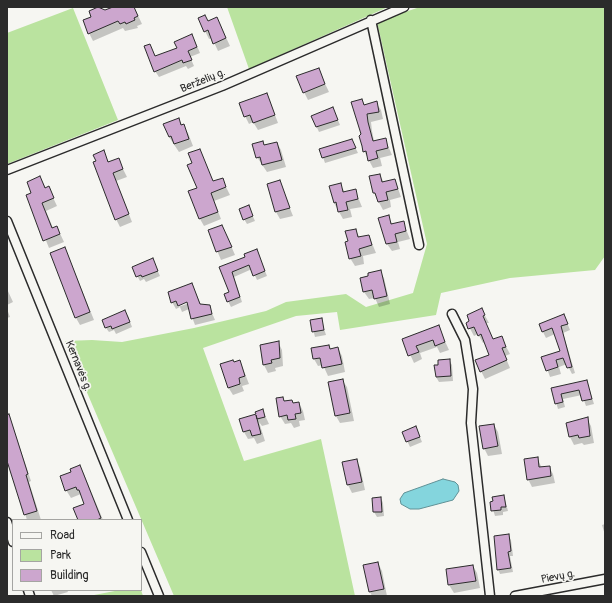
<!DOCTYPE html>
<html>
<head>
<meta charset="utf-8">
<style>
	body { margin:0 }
	#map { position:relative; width:612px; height:603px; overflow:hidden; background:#f6f6f2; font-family:Pangolin,sans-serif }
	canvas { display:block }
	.frame { position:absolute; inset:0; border:8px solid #2b2b2b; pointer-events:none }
	.legend { position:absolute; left:12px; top:519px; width:130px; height:72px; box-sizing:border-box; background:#f6f6f2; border:1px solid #a5a5a2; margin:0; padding:5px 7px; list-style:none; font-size:12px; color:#2b2b2b }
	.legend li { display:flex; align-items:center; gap:8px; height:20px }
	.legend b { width:20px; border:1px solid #a5a5a2 }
</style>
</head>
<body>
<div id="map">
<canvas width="612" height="603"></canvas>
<div class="frame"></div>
<ul class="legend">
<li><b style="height:5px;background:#f6f6f2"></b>Road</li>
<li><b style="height:11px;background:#bae39f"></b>Park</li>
<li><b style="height:11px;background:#cca6ce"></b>Building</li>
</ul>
</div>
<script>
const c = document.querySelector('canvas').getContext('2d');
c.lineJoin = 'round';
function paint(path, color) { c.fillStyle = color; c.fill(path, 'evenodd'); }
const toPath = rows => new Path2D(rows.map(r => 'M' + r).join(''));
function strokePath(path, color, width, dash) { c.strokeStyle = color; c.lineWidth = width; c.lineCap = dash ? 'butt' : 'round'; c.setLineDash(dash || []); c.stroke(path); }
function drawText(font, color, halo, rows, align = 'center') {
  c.font = font + ' Pangolin,sans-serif'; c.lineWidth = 3.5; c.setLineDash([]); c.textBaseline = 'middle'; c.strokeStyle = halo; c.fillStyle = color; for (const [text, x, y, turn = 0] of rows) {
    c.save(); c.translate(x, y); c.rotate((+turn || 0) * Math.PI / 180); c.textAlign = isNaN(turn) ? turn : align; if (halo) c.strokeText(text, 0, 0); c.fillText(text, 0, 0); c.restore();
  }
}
paint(toPath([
	[227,7,388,7,249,69],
	[420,7,605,7,605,256,595,270,510,278,441,293,436,315,340,330,337,312,296,316,203,348,244,461,321,439,355,596,174,596,65,341,92,340,122,342,194,328,266,311,286,302,346,294,366,307,413,293,427,244,378,26,378,21],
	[73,8,118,120,7,164,7,33],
	[120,590,141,590,143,596,89,596]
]), '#bae39f');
const water = toPath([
	[443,479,455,482,458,485,459,491,453,500,419,509,410,509,401,504,400,499,404,493,443,479]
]);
paint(water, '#84d5dd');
strokePath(water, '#609196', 1);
paint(toPath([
	[101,7,105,12,116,7,134,7,142,24,137,26,138,28,125,31,123,28,93,41,89,33,92,18,90,11],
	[205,16,208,22,217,18,230,46,218,51,212,38,209,39,205,31],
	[195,41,200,53,190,57,194,66,188,69,186,66,159,77,155,71,150,45,156,57],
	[318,69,329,92,308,100,304,92],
	[267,94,278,123,258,130,253,122,249,124,245,116],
	[362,100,365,105,376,103,381,110,383,119,371,122,372,131,374,141,385,139,392,155,380,158,382,166,373,168,364,151],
	[335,113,340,125,319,132,312,117],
	[178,119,188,133,193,146,179,152,169,137,165,124],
	[263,142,265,146,277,143,281,150,286,167,267,172,257,157],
	[354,145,358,153,325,163,320,149],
	[199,150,213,182,222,179,230,195,214,201,221,219,204,226,200,219,198,188,193,164],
	[103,152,109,162,118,159,127,177,116,181,132,222,120,227,116,219,97,161],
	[380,175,384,183,395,180,401,197,390,200,391,207,383,210,374,193],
	[40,177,46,188,48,187,57,206,46,211,53,228,57,227,64,242,49,248,28,196,33,194],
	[279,181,293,216,280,219,276,212],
	[340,185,345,192,355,190,362,207,350,209,352,217,343,219,334,203],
	[248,206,255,221,247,224,244,219],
	[388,217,393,225,403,222,410,239,398,242,400,249,392,251,387,244],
	[355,230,360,238,369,236,376,253,363,256,364,264,355,266,350,258,349,242],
	[209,231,226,234,235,255,221,260],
	[65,248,94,320,80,325,76,318],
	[257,251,267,276,257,280,252,269,234,277,242,302,231,307,225,295,230,293,220,268,247,257],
	[155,265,160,276,146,282,144,279,140,281,133,268],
	[380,271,384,278,390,304,379,307,375,298,369,299,364,292],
	[192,284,201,305,209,306,215,320,195,325,189,309,182,312,180,307,176,309,172,302],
	[191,300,192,302,178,307,178,305],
	[7,289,13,302,7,305],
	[7,309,10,317,7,318],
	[482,310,489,323,486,323,493,340,501,337,510,354,505,356,510,368,485,379,481,371,490,355,485,342,483,343,478,334,474,336,467,323],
	[564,315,570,330,563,333,575,373,572,374,567,364,559,367,561,374,550,377,543,357,562,351,555,334,546,338,543,332],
	[128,316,132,327,116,334,114,330,109,332,106,328],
	[321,319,326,335,315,337,311,321],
	[438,326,449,350,440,353,437,347,420,353,422,359,414,363,403,339],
	[278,342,282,350,283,366,275,368,276,371,268,373,264,365,261,346],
	[328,346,331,350,338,348,342,356,345,372,328,376,323,365,318,366,314,359],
	[449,360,452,365,453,381,439,382,436,377,436,366],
	[240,361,249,384,242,386,244,391,233,395,228,387,234,363],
	[342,380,347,387,354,421,340,423,336,416,329,382],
	[587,381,594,404,586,406,582,395,563,399,565,407,558,409,552,388],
	[283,398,285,402,292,401,294,404,299,403,303,411,305,420,299,421,300,426,294,428,291,423,285,424,280,416],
	[7,409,31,481,29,482,41,520,27,520,7,457],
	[263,411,269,424,262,426,259,422,265,441,257,444,254,438,248,439,244,432],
	[587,419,591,426,594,443,584,445,582,443,574,445,570,437,567,423],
	[494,425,498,432,502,454,488,456,484,448],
	[403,432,418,432,422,442,410,447],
	[537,458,542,468,549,467,553,474,555,483,532,487,528,479],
	[356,460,360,467,365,490,352,493,348,485,343,463],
	[80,466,84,474,103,520,79,520,85,505,81,494,71,498,66,490,72,473],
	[504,496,508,511,503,512,503,515,495,516,491,503],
	[381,498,383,503,384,516,377,517,374,512],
	[605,524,605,535,602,525],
	[508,535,511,540,513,556,510,556,513,572,500,574,498,569,496,554,498,554],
	[378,563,382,571,387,596,372,596,370,592,364,566],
	[473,566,477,573,480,588,454,593,449,585,447,570],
	[51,590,67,590,68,592,54,596]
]), '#0003');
const building = toPath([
	[98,7,105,10,113,7,134,7,138,16,134,18,135,20,126,24,125,22,120,24,118,21,88,34,83,20,91,17,89,11,98,7],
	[205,15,208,21,217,17,226,38,213,44,208,30,204,32,198,18,205,15],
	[192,34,197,47,188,51,192,60,183,63,182,60,154,72,144,46,150,44,155,56,177,48,174,42,192,34],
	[319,68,325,84,303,93,296,76,319,68],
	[267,93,275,115,253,123,250,115,244,117,239,103,267,93],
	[362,99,364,105,377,101,379,112,367,114,368,122,373,141,386,138,388,148,376,151,378,158,368,161,366,151,363,152,362,146,359,136,361,134,351,102,362,99],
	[333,107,338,120,316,127,311,116,333,107],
	[179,118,181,125,184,124,189,139,174,144,171,136,169,137,163,124,179,118],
	[352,139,356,148,322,158,319,149,352,139],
	[263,141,264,145,277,142,282,160,262,165,260,157,256,158,252,144,263,141],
	[200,149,213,181,223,178,226,187,211,193,218,212,199,219,188,191,197,188,187,165,192,163,188,153,200,149],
	[104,150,108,162,119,158,123,169,113,173,129,214,115,220,93,162,96,161,93,155,104,150],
	[380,174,382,182,395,179,398,189,386,192,388,200,378,202,375,193,373,193,369,176,380,174],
	[40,176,45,188,49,186,54,198,42,203,52,228,57,226,60,234,43,241,26,195,31,193,27,182,40,176],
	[280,180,290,208,275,212,267,184,280,180],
	[341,183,343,192,356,189,358,199,346,202,348,210,338,212,336,202,334,203,329,186,341,183],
	[249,205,253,216,243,220,239,209,249,205],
	[389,215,391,224,404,221,406,231,395,234,397,242,386,244,378,218,389,215],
	[222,225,232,247,216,252,208,230,222,225],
	[356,229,358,237,369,235,372,245,359,249,361,256,349,259,345,242,348,241,345,231,356,229],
	[65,247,90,312,75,318,50,253,65,247],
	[257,249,265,271,253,276,249,265,232,272,240,297,227,302,224,294,229,292,219,267,245,257,244,254,257,249],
	[153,258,158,271,142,277,141,275,136,277,132,267,153,258],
	[381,270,387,296,374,299,372,290,363,292,360,278,368,276,368,273,381,270],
	[192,283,200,304,210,305,212,314,191,319,187,302,178,306,176,301,171,303,168,292,192,283],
	[482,308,485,315,483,316,493,339,502,336,506,347,502,348,507,360,480,372,475,360,489,355,481,334,478,336,474,327,468,329,466,323,469,321,467,315,482,308],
	[125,310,130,322,112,329,111,326,105,328,102,320,125,310],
	[564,314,568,324,561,326,572,367,567,368,563,358,556,360,558,367,546,371,541,357,560,351,552,328,542,332,539,324,564,314],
	[322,318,324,330,312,332,310,320,322,318],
	[439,325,445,342,435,346,433,340,416,346,419,352,408,356,402,339,439,325],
	[279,341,280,358,271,360,272,363,263,365,260,345,279,341],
	[329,345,330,349,338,347,342,364,322,368,320,358,313,359,311,348,329,345],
	[450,359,451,376,436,377,434,365,438,365,438,360,450,359],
	[233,360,234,362,240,360,245,376,239,378,240,384,228,388,220,364,233,360],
	[343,379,350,413,335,416,328,382,343,379],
	[587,380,592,399,582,401,579,390,561,394,563,402,555,404,551,388,587,380],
	[283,397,284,401,292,400,293,403,299,402,301,413,295,414,296,419,288,420,287,415,279,417,276,398,283,397],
	[263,409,265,417,257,419,256,415,261,434,252,436,250,430,243,432,239,419,256,414,255,412,263,409],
	[9,414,28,474,26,475,37,511,24,515,7,461,7,415,9,414],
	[588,417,590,436,579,438,578,435,569,437,566,423,588,417],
	[494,424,498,446,483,449,479,426,494,424],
	[416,426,420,437,406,442,402,432,416,426],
	[538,457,539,467,550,466,551,476,527,480,524,459,538,457],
	[357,459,362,482,347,485,342,462,357,459],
	[80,465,101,518,97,520,78,520,73,508,84,504,79,490,77,490,76,487,65,491,60,476,71,472,70,469,80,465],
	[504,495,506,507,501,507,501,510,491,511,490,502,493,501,492,497,504,495],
	[381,497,382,512,373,512,372,498,381,497],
	[509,534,511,551,508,552,511,568,497,570,494,536,509,534],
	[378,562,384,589,369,592,363,565,378,562],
	[473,565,476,581,448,585,446,569,473,565]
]);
paint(building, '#cca6ce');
strokePath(building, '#2b2b2b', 1);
const minor = toPath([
	[371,20,419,245],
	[7,170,222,86,404,7],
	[7,221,128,520],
	[452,314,465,340,473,389,471,423,490,596],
	[7,522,13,542],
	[141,552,159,596],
	[28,590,30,596],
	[515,596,605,579]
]);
strokePath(minor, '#2b2b2b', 11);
strokePath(minor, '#f6f6f2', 8);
drawText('11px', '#2b2b2b', '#f6f6f2', [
	["Berželių g.",203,81,-22],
	["Kernavės g.",78,366,68],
	["Pievų g.",558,577,-11]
]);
</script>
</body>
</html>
